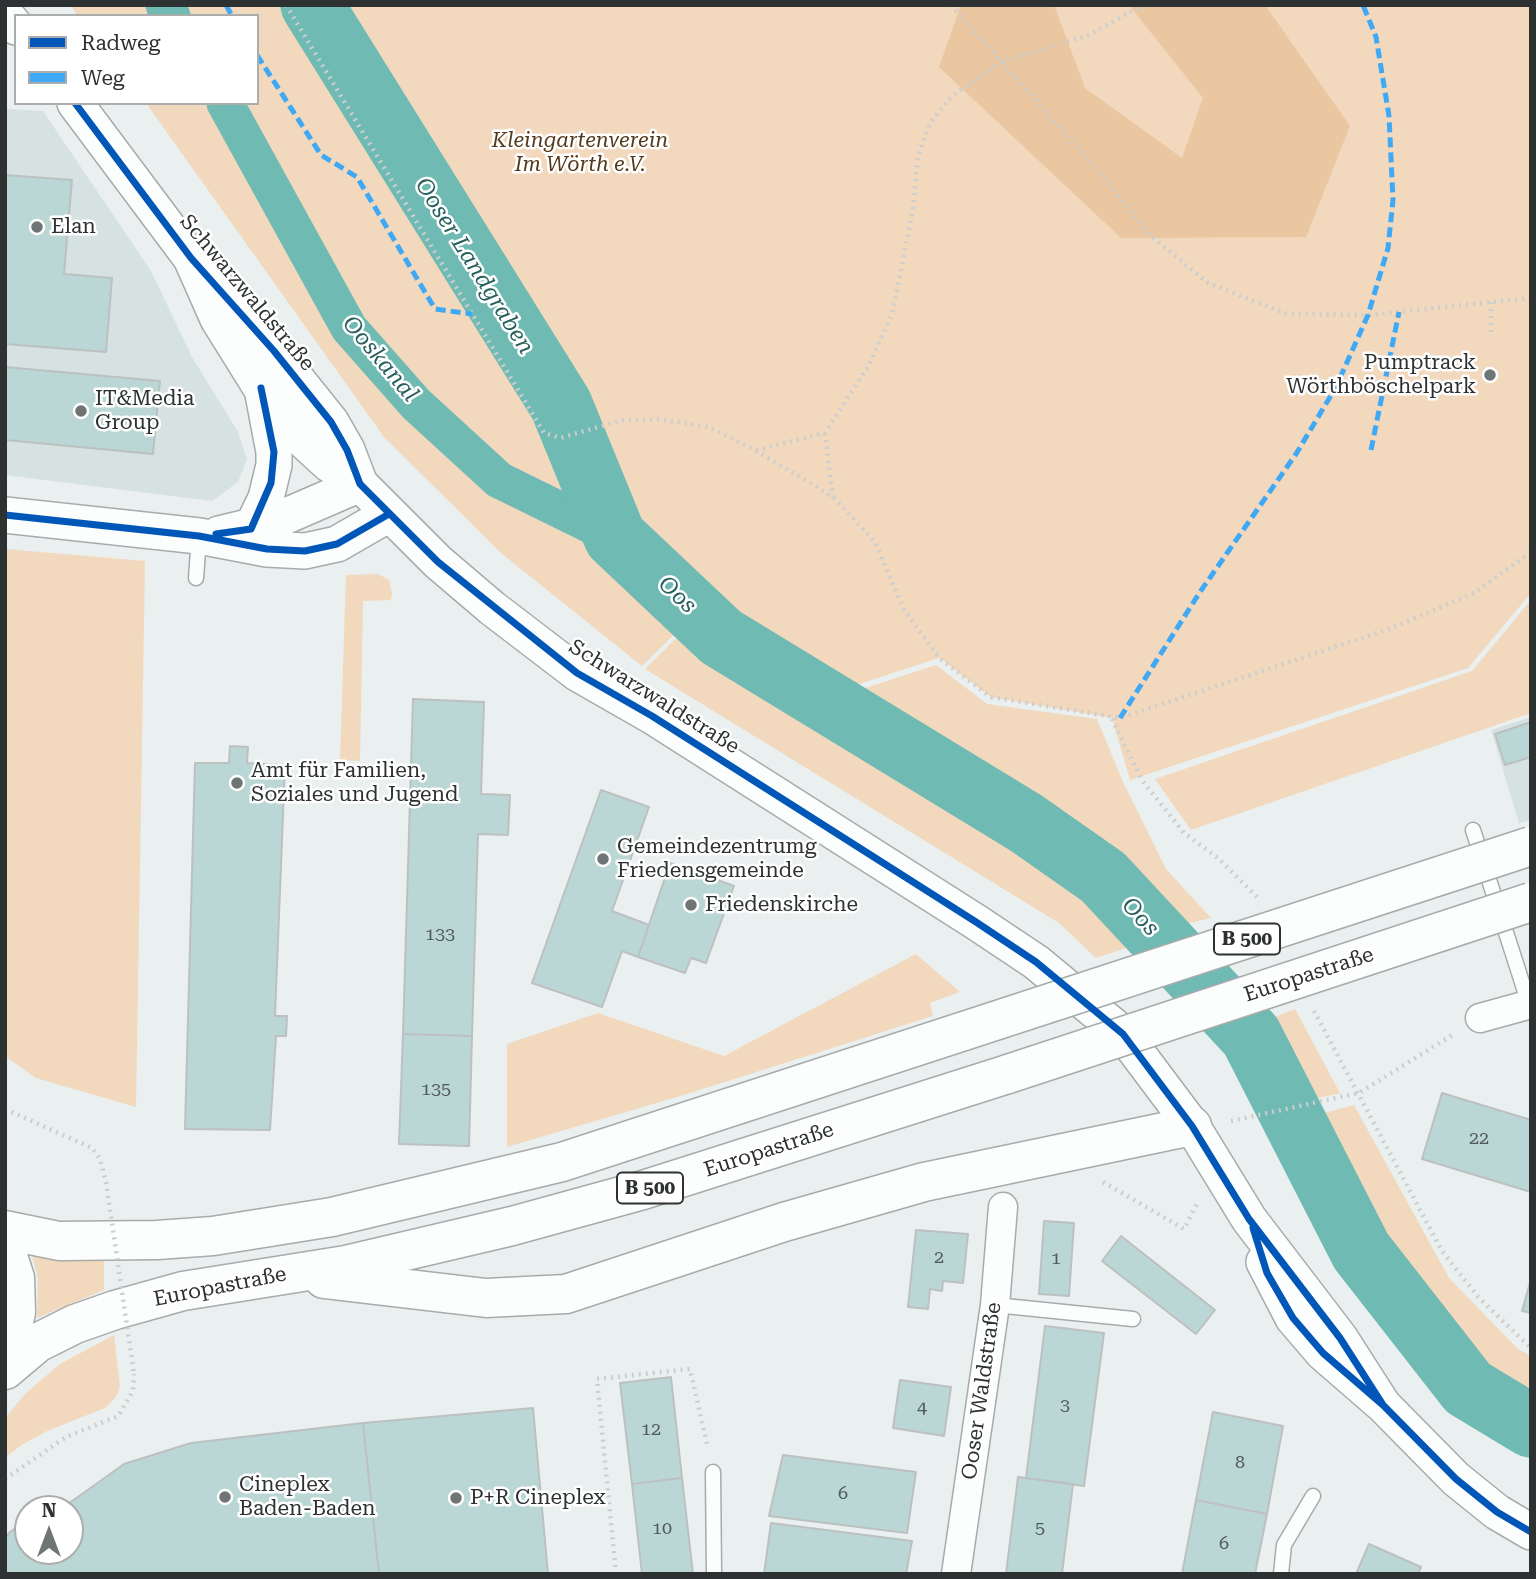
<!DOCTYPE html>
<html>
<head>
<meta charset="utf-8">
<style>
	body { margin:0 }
	#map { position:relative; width:1536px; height:1579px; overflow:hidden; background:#eaefef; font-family:"Roboto Serif",serif }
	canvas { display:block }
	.frame { position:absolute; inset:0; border:7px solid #2d3131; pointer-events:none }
	.legend { position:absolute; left:14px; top:14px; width:245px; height:91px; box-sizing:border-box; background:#fff; border:2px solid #abadad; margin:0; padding:9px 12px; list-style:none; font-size:21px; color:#2d3131 }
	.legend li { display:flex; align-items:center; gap:14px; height:35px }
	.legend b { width:35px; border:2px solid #abadad }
	.north { position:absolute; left:14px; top:1495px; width:70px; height:70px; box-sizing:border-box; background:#fff; border:2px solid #abadad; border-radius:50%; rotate:0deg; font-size:19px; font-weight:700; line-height:28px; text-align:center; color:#2d3131 }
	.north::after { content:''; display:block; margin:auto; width:24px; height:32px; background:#6f7474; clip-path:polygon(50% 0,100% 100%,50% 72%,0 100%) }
</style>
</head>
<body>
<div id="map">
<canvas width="1536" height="1579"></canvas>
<div class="frame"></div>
<ul class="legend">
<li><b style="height:9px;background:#0057b8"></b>Radweg</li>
<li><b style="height:9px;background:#3fa9f5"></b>Weg</li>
</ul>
<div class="north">N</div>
</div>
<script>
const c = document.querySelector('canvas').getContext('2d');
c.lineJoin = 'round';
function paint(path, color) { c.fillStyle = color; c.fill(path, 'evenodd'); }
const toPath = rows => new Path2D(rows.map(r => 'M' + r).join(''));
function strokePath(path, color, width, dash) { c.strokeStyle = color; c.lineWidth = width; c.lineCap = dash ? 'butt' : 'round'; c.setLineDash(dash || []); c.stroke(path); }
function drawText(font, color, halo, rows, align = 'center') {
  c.font = font + ' "Roboto Serif",serif'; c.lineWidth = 5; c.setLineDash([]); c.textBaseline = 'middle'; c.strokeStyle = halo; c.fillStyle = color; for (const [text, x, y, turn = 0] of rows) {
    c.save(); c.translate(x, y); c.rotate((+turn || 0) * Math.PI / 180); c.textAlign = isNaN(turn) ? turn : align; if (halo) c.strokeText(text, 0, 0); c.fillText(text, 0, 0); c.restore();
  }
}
paint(toPath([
	[5,109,43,111,151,271,192,357,238,432,247,459,238,482,212,501,5,475],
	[1531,717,1531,820,1519,823,1491,730]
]), '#d5e2e1');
paint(toPath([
	[70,5,1531,5,1531,593,1468,668,1130,780,1112,718,991,697,939,658,844,689,769,650,619,516,572,427,548,438,597,542,678,631,642,666,501,553,384,437,146,103,257,103,257,16,78,16],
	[5,549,145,561,136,1107,36,1078,5,1056],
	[378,574,389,580,392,593,391,600,363,601,360,761,340,760,346,575],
	[1531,600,1531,713,1191,830,1155,779,1472,671],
	[684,631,1093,882,1150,940,1096,958,1059,923,645,669],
	[936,665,987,704,1097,719,1123,782,1166,869,1211,918,1176,926,983,761,853,692],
	[916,954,960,992,930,1003,933,1016,687,1094,507,1147,507,1044,598,1013,724,1056],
	[1295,1009,1340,1093,1341,1093,1309,1100,1267,1020],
	[1354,1105,1449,1278,1518,1349,1531,1356,1531,1400,1470,1358,1422,1309,1321,1114],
	[32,1255,104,1261,104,1290,37,1318,38,1278],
	[114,1335,120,1386,116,1397,105,1408,47,1431,20,1446,5,1458,5,1418,25,1394,60,1364]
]), '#f2d8bd');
paint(toPath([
	[961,5,1054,5,1085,88,1182,158,1203,98,1129,5,1265,5,1350,126,1306,237,1121,238,939,67]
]), '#ebc7a1');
strokePath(toPath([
	[164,5,172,16],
	[225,103,349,328,416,404,499,480,615,537]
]), '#70bab4', 37);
strokePath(toPath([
	[312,5,561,405,615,537,721,637,1026,823,1103,877,1251,1036,1361,1251,1468,1388,1531,1426]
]), '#70bab4', 63);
const building = toPath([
	[5,175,72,180,64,274,112,278,106,352,5,344,5,175],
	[5,367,160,381,153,454,5,440,5,367],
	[413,699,484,702,481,794,510,795,508,835,478,834,472,1036,403,1034,413,699],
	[1531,722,1531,757,1505,765,1495,734,1531,722],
	[230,746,248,747,247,763,285,765,275,1016,287,1016,286,1036,276,1036,270,1130,185,1129,195,763,229,763,230,746],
	[601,790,649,807,612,911,649,925,638,957,622,951,602,1007,532,983,601,790],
	[670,863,734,886,706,963,691,958,685,973,638,957,670,863],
	[403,1034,472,1036,469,1146,399,1144,403,1034],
	[1442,1093,1531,1120,1531,1192,1422,1159,1442,1093],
	[1044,1221,1074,1223,1069,1296,1039,1294,1044,1221],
	[916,1230,968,1234,963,1283,943,1281,942,1291,930,1289,928,1309,908,1307,916,1230],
	[1121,1236,1215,1310,1196,1334,1102,1261,1121,1236],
	[1531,1279,1531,1313,1522,1311,1531,1279],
	[1045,1326,1104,1333,1084,1486,1026,1478,1045,1326],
	[671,1377,682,1478,632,1484,620,1383,671,1377],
	[900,1380,951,1387,944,1436,893,1428,900,1380],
	[533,1408,548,1574,379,1574,363,1423,533,1408],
	[1213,1412,1283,1426,1267,1514,1196,1500,1213,1412],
	[363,1423,379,1574,5,1574,5,1538,10,1532,28,1519,28,1551,70,1551,70,1509,61,1509,124,1464,191,1443,363,1423],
	[783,1455,916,1472,907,1533,769,1516,783,1455],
	[1018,1477,1073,1484,1062,1574,1006,1574,1018,1477],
	[682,1478,693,1574,642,1574,632,1484,682,1478],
	[1196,1500,1267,1514,1255,1574,1182,1574,1196,1500],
	[771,1523,912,1541,906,1574,764,1574,771,1523],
	[1369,1544,1421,1567,1418,1574,1356,1574,1369,1544]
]);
paint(building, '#bbd7d5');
strokePath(building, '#bcc0c0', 2);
const service = toPath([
	[196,578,199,537],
	[1473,830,1529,1004],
	[995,1305,1133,1319],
	[713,1472,714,1574],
	[1281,1574,1284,1545,1313,1496]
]);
const minor = toPath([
	[1480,1018,1531,1004],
	[956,1574,995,1305,1003,1207]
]);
const tertiary = toPath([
	[5,14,16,27],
	[75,103,191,258,274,351,331,422,347,450,360,484],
	[191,258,218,319,261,388,306,443,329,464,360,484,438,562,492,608,577,673,652,716,976,922,1036,962,1123,1034,1192,1126,1249,1219,1340,1338,1383,1405],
	[5,515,199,536,267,549,305,551,337,544,389,514],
	[251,529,266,498,274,465,274,452,263,394],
	[219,534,277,520,360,484],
	[1264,1262,1293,1318,1323,1353,1383,1405,1456,1479,1497,1512,1531,1532]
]);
const primary = toPath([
	[5,1230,59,1241,157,1240,213,1236,332,1217,562,1162,964,1031],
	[5,1247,15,1278,16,1312,5,1365],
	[324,1279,486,1298,566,1294,784,1222,924,1182,1192,1126],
	[5,1370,37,1343,75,1324,115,1310,183,1291,346,1265,512,1226,643,1190,1008,1074]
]);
strokePath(service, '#a7abab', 17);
strokePath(minor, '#a7abab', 31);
strokePath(tertiary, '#a7abab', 38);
strokePath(primary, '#a7abab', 41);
strokePath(toPath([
	[286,5,544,433,560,438,623,420,659,419,709,427,755,450,833,497,875,542,903,608,939,658,991,697,1120,718,1389,629,1474,593,1531,552],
	[951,5,1093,165,1152,237,1208,283,1287,314,1368,315,1531,298],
	[1491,302,1491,333],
	[825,433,833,497],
	[756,450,825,433,869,365,892,314,913,210,918,156,930,123,951,97,1001,62,1089,35,1143,5],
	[1112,719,1142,780,1184,833,1218,858,1257,897],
	[1314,1011,1442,1251,1479,1298,1531,1348],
	[5,1109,92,1148,100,1159,106,1182],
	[1231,1121,1359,1093,1454,1034],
	[1103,1182,1184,1229,1198,1202],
	[5,1479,66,1437,118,1416,133,1391,134,1374],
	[616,1574,597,1379,690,1369,708,1448]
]), '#cccece', 4.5, [2, 5]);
strokePath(service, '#fcfdfd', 14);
strokePath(minor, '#fcfdfd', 28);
strokePath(tertiary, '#fcfdfd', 35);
strokePath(primary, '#fcfdfd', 38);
const primaryBridge = toPath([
	[964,1031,1531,846],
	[1008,1074,1531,902]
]);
strokePath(primaryBridge, '#a7abab', 41, []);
strokePath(toPath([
	[106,1182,134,1374]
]), '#cccece', 4.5, [2, 5]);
strokePath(primaryBridge, '#fcfdfd', 38);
strokePath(toPath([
	[226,5,232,16],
	[257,55,321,155,357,177,435,309,472,314],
	[1371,450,1399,312],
	[1120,718,1200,592,1296,454,1336,387,1368,315,1388,248,1393,200,1389,116,1376,37,1363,5]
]), '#3fa9f5', 5, [10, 5]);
strokePath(toPath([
	[75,103,191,258,274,351,331,422,347,450,360,484,438,562,577,673,652,716,976,922,1036,962,1123,1034,1192,1126,1249,1219,1340,1338,1383,1405],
	[5,515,199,536,267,549,305,551,337,544,389,514],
	[216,534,251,529,271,483,274,452,261,388],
	[1253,1228,1267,1273,1293,1318,1323,1353,1383,1405,1456,1479,1497,1512,1531,1532]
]), '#0057b8', 7);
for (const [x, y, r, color] of [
	[37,227,7,"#6f7474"],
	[1490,375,7,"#6f7474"],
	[81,411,7,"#6f7474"],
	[237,783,7,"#6f7474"],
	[603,859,7,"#6f7474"],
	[691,905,7,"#6f7474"],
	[225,1497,7,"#6f7474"],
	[456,1498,7,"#6f7474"]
]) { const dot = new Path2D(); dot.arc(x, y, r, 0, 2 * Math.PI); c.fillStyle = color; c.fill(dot); strokePath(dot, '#fff', 2.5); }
drawText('18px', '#505a5a', null, [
	["133",440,935],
	["135",436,1090],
	["22",1479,1139],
	["2",939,1258],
	["1",1056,1259],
	["3",1065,1406],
	["4",922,1408],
	["12",651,1430],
	["8",1240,1463],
	["6",843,1494],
	["10",662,1529],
	["5",1040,1529],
	["6",1224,1544]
]);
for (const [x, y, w] of [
	[1247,939,66],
	[650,1188,66]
]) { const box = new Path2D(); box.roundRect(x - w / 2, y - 15.5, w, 31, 5); c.fillStyle = '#fff'; c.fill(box); strokePath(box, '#2d3131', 2); }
drawText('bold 19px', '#2d3131', null, [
	["B 500",1247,939],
	["B 500",650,1188]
]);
drawText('italic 21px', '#55391c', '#fff', [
	["Kleingartenverein",580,141],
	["Im Wörth e.V.",580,165]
]);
drawText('21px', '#2d3131', '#fff', [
	["Elan",51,227],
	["Pumptrack",1476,363,"right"],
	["Wörthböschelpark",1476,387,"right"],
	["IT&Media",95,399],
	["Group",95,423],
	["Amt für Familien,",251,771],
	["Soziales und Jugend",251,795],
	["Gemeindezentrumg",617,847],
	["Friedensgemeinde",617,871],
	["Friedenskirche",705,905],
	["Cineplex",239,1485],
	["Baden-Baden",239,1509],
	["P+R Cineplex",470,1498]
], 'left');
drawText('21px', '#2d3131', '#fff', [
	["Schwarzwaldstraße",247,293,50],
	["Schwarzwaldstraße",654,697,32],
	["Europastraße",1309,975,-18],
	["Europastraße",769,1150,-18],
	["Europastraße",220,1287,-11],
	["Ooser Waldstraße",982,1391,-82]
]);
drawText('italic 23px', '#28605c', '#fff', [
	["Ooser Landgraben",474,266,58],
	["Ooskanal",380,359,50],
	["Oos",677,595,43],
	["Oos",1140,917,47]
]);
</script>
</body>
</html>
